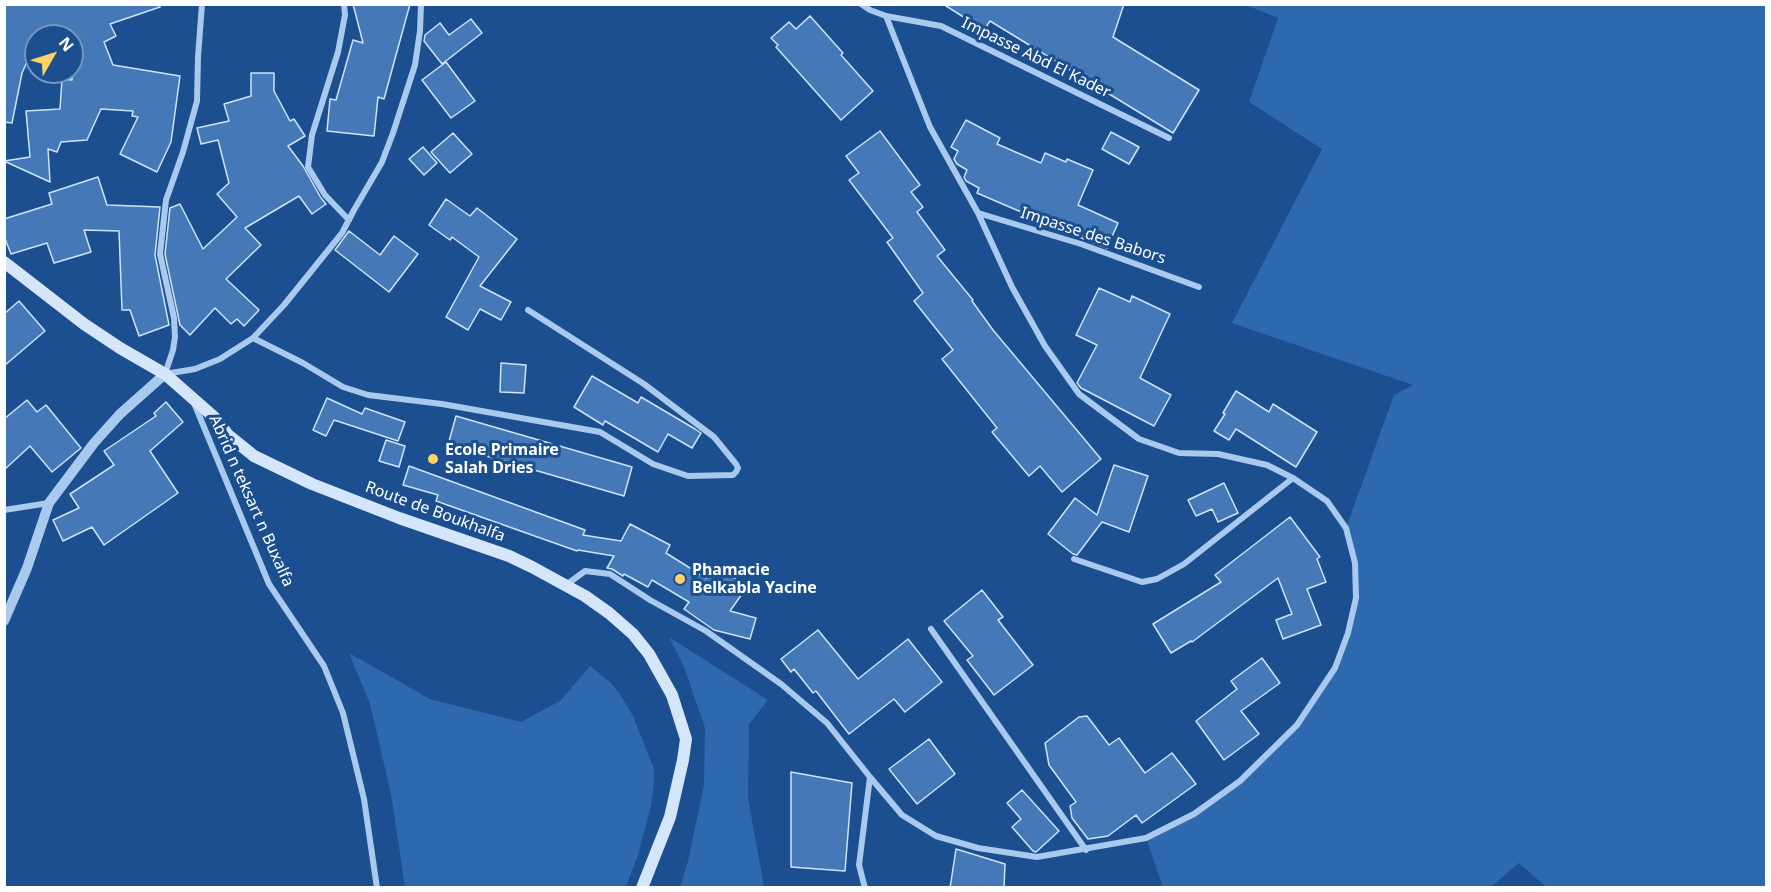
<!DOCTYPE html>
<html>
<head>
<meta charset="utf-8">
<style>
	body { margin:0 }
	#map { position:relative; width:1771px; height:892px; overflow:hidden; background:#1b4f8f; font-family:"Noto Sans",sans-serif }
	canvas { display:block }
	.frame { position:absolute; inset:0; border:6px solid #fff; pointer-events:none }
	.north { position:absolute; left:24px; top:24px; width:60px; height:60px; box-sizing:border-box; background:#1b4f8f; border:2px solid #7695bc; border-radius:50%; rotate:51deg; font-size:16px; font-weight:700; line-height:24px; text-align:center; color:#fff }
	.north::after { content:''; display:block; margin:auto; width:21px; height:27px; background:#ffd166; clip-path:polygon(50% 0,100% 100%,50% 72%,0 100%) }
</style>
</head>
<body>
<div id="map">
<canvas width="1771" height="892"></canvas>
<div class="frame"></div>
<div class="north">N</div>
</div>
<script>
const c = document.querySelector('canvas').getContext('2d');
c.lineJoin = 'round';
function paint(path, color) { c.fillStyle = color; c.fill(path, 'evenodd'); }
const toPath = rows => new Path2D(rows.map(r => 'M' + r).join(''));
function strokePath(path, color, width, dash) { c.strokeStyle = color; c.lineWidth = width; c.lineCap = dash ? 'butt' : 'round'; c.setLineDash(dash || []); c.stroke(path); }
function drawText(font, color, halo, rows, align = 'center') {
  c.font = font + ' "Noto Sans",sans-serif'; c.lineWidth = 6; c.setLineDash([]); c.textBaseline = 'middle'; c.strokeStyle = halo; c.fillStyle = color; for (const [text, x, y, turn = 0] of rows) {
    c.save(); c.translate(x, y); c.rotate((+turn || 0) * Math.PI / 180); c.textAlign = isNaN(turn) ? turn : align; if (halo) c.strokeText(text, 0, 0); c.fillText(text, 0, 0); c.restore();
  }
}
paint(toPath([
	[1246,5,1766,5,1766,887,1546,887,1519,863,1491,887,1163,887,1146,838,1194,814,1240,781,1297,725,1335,668,1356,598,1355,563,1346,528,1394,395,1413,385,1232,323,1322,149,1249,102,1278,18],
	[669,637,768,700,749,724,748,798,764,887,680,887,688,861,704,785,705,728,684,667],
	[349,653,430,699,521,722,560,701,590,666,611,683,622,697,633,716,654,769,654,782,651,806,638,855,626,887,405,887,391,794,370,704]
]), '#2e69ad');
const building = toPath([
	[4,4,160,4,160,7,110,24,116,36,104,42,113,65,180,76,171,142,157,172,120,154,138,117,132,116,133,111,101,109,87,140,61,142,57,152,48,149,50,182,4,161,30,157,26,111,60,109,62,79,72,80,72,36,36,36,36,42,22,73,12,123,4,122,4,4],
	[353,4,410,4,384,99,378,97,374,136,327,131,330,99,336,100,353,40,363,43,353,4],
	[943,4,1124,4,1113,37,1199,90,1173,133,990,21,984,30,943,4],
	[810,16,843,53,841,55,873,91,841,120,776,47,778,45,771,38,789,22,796,29,810,16],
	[471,19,482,33,442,64,424,41,425,35,440,23,449,35,471,19],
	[446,62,475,101,451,118,422,80,446,62],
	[251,73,274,73,274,91,290,121,294,119,305,136,288,146,303,166,321,198,326,204,312,214,299,196,245,228,261,245,226,279,259,310,244,326,237,319,231,324,215,308,190,335,180,325,165,254,170,208,180,204,203,249,237,217,217,194,229,183,218,140,201,144,197,128,229,121,224,104,251,96,251,73],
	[966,120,1000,138,997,144,1041,163,1045,153,1066,162,1067,159,1093,170,1078,205,1118,223,1107,248,1084,239,977,193,979,188,966,181,964,177,967,170,957,164,954,159,958,151,951,147,966,120],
	[880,131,920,185,911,192,923,207,917,212,945,250,937,256,973,300,972,301,993,330,1101,459,1062,492,1040,466,1029,476,992,432,997,428,942,359,953,350,914,301,923,293,887,242,893,238,849,180,859,173,846,156,880,131],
	[1111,132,1139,147,1129,164,1102,149,1111,132],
	[453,133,472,154,450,173,431,152,453,133],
	[423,147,437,163,424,175,409,159,423,147],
	[98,177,107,205,160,207,155,255,169,325,139,336,130,310,122,310,119,231,84,230,91,252,54,263,47,243,11,254,4,236,4,219,52,204,49,193,98,177],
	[446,199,470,216,477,208,517,239,480,286,511,302,501,320,480,309,468,330,446,317,479,257,452,237,450,240,429,225,446,199],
	[349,231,380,255,394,236,418,254,389,292,335,250,349,231],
	[1099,288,1130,302,1132,296,1170,314,1140,378,1171,395,1154,426,1081,388,1077,383,1097,345,1076,335,1099,288],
	[19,301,45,331,4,366,4,314,19,301],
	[501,363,526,365,524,393,500,392,501,363],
	[592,376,638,403,641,397,695,429,701,433,692,448,668,434,658,452,605,421,603,425,574,407,592,376],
	[1236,391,1269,412,1273,404,1317,432,1296,467,1236,429,1229,440,1214,431,1225,414,1223,413,1236,391],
	[327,398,362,414,365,408,405,422,398,441,334,420,326,436,313,430,327,398],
	[27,400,37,412,46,405,81,448,52,472,30,446,4,470,4,419,27,400],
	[166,402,183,422,150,451,178,493,104,545,92,527,63,541,53,520,79,508,70,494,114,465,104,451,156,416,154,413,166,402],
	[456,416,632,467,624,496,448,445,456,416],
	[386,440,405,446,399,467,379,461,386,440],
	[1114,465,1148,476,1129,532,1102,522,1077,555,1073,554,1048,534,1075,498,1097,515,1114,465],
	[409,466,585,530,583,535,621,541,630,524,670,545,666,553,706,578,716,564,747,587,730,611,756,618,750,639,714,630,684,609,689,602,652,580,648,587,624,574,623,576,612,569,607,568,614,556,578,550,577,551,436,501,438,495,403,485,409,466],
	[1224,483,1238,513,1218,522,1212,509,1196,516,1188,500,1224,483],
	[1290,517,1320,557,1317,559,1326,582,1307,589,1321,625,1283,639,1276,620,1292,614,1278,578,1192,642,1191,641,1171,653,1153,624,1221,582,1215,575,1290,517],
	[982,590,1003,617,998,620,1033,665,994,695,967,660,973,656,944,621,982,590],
	[818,630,858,679,908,639,942,682,905,712,894,699,849,734,816,691,813,693,794,669,791,672,781,659,818,630],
	[1262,658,1280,683,1241,711,1259,734,1224,760,1196,721,1237,689,1231,681,1262,658],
	[1087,716,1109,745,1119,738,1145,773,1172,753,1196,784,1142,823,1136,815,1108,836,1088,839,1072,818,1070,806,1076,802,1049,765,1045,743,1079,717,1087,716],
	[929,739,955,774,917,804,889,769,929,739],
	[791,772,852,783,845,871,791,867,791,772],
	[1022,790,1059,831,1036,852,1033,851,1012,827,1021,819,1007,803,1022,790],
	[956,849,1005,864,1004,888,950,888,956,849]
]);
paint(building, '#4478b7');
strokePath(building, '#cfe3fa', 1.5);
strokePath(toPath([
	[202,4,198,57,197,101,183,152,166,200,160,254,174,318,175,337,173,350,165,374,195,369,220,359,253,338,284,305,342,233,354,210,382,162,393,133,415,65,420,31,421,4],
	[344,4,345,15,338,52,312,135,308,167,325,195,349,220],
	[886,16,941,26,1169,138],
	[978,213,1081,244,1199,287],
	[253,338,303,363,343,387,368,395,442,404,600,432,653,464,688,476,733,475,736,472,738,468,736,464,714,437,644,384,528,310],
	[194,403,269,584,324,666,343,713,364,799,377,888],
	[4,510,49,503],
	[1074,559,1142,582,1157,579,1184,564,1293,478],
	[566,585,585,571,610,574,650,600,706,631,781,684,827,723,870,777,902,815,936,836,978,848,1037,857,1146,838,1194,814,1240,781,1297,725,1335,668,1348,633,1356,598,1355,563,1346,528,1327,501,1293,478,1267,465,1218,454,1179,453,1139,439,1079,394,1045,346,1012,287,978,213,930,127,886,16,870,10,861,4],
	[931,629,1086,850],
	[865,888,859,865,870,777]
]), '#a9c9ee', 6);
strokePath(toPath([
	[4,621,27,568,49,503,94,443,120,414,165,374]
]), '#a9c9ee', 10);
strokePath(toPath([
	[4,262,84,324,120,348,165,374,214,417,228,435,254,456,312,484,399,518,509,556,532,567,585,596,609,613,633,634,649,654,672,695,686,739,683,760,670,817,642,888]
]), '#d6e6fa', 12);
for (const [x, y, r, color] of [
	[433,459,6,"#ffd166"],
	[680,579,6,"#ffd166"]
]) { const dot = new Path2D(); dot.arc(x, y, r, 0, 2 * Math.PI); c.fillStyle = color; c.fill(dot); strokePath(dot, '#1b4f8f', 2); }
drawText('16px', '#fff', '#1b4f8f', [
	["Impasse Abd El Kader",1036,58,26],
	["Impasse des Babors",1093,236,18],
	["Abrid n teksart n Buxalfa",251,501,66],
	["Route de Boukhalfa",435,512,20]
]);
drawText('bold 16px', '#fff', '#1b4f8f', [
	["Ecole Primaire",445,450],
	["Salah Dries",445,468],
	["Phamacie",692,570],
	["Belkabla Yacine",692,588]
], 'left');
</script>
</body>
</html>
